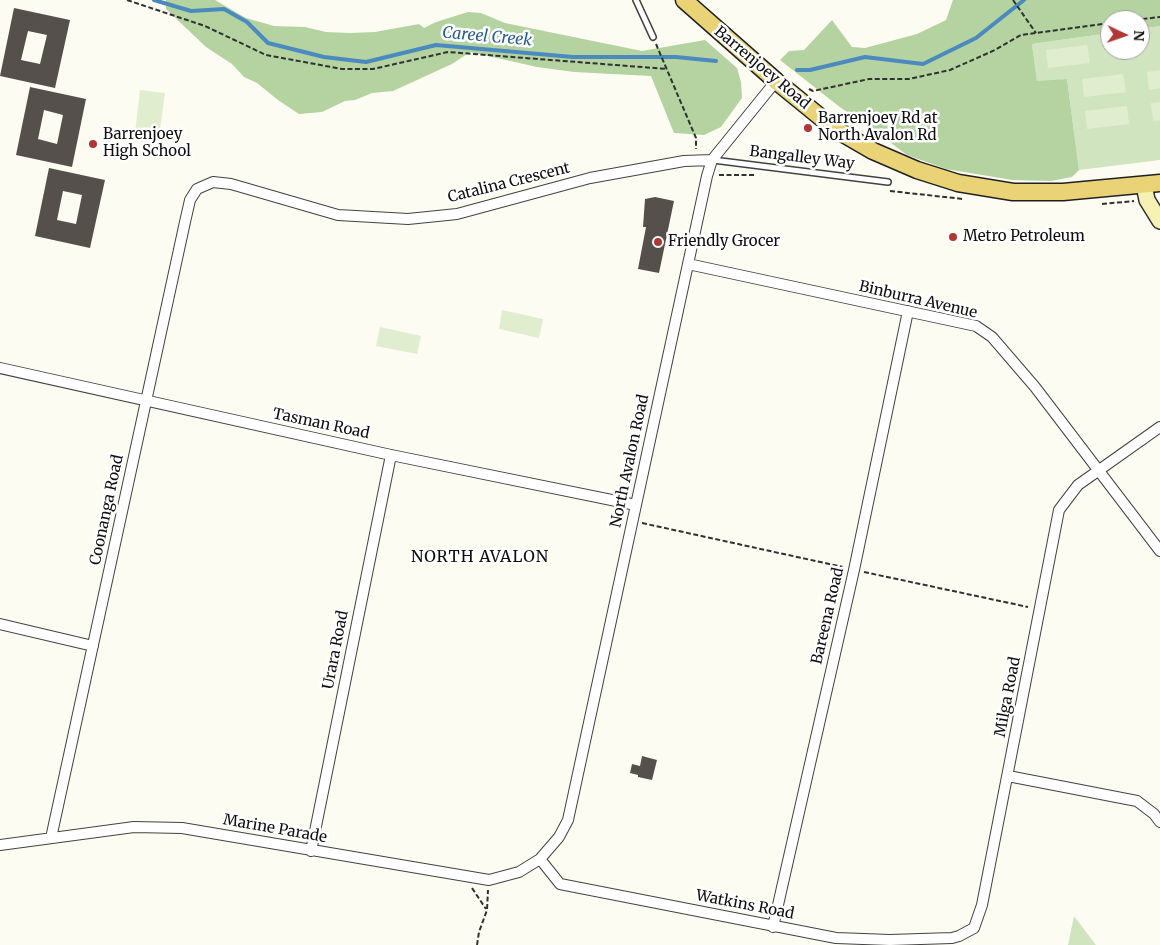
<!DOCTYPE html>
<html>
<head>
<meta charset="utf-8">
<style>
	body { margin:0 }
	#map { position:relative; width:1160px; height:945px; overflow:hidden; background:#fdfcf2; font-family:Merriweather,serif }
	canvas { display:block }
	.north { position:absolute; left:1100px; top:10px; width:50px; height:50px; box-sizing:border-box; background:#fff; border:1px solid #9f9f9f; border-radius:50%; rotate:93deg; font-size:14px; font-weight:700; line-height:20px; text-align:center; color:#0f0f0f }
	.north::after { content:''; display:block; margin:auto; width:18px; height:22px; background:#af3736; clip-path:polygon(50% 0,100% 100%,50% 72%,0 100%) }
</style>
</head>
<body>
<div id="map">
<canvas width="1160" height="945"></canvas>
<div class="north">N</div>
</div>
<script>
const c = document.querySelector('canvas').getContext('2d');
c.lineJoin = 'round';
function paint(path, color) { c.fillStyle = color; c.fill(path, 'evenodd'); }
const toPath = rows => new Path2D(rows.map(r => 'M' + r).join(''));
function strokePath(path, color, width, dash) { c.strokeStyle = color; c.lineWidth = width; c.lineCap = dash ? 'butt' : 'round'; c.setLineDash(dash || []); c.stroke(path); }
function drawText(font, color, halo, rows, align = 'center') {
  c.font = font + ' Merriweather,serif'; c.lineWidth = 5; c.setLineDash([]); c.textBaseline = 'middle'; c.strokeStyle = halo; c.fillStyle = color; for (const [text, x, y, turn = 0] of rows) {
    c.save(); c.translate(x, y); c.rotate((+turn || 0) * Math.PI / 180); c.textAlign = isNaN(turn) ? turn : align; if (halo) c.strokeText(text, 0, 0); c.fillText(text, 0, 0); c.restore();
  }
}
paint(toPath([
	[1160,26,1160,160,1079,170,1067,79,1037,82,1032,44,1110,33,1110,50,1140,50,1140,29],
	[1074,916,1096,945,1068,945]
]), '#d0e5bf');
paint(toPath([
	[166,0,215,0,246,18,274,26,305,27,326,32,350,33,375,32,419,24,424,28,436,22,468,12,481,13,505,23,642,51,705,40,737,68,741,82,742,98,721,127,704,135,674,133,651,76,574,72,537,67,470,52,452,64,393,91,372,93,355,100,345,101,322,112,299,114,278,100,257,83,244,77,232,64,206,47,166,9],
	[953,0,1160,0,1160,26,1140,29,1140,20,1110,20,1110,33,1032,44,1037,81,1067,79,1079,170,1072,177,1051,181,1012,180,946,169,907,155,863,122,841,108,780,60,789,51,804,50,832,20,852,47,865,48,917,34,946,20]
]), '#b4d3a0');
paint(toPath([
	[1087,45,1090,63,1048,68,1046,50],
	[1160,70,1160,88,1149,90,1147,72],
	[1123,74,1126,92,1084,97,1082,79],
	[140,90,165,93,158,144,134,141],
	[1160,102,1160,120,1153,121,1151,103],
	[1127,106,1129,124,1087,129,1085,111],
	[502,310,543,319,539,338,499,329],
	[380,327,421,336,417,354,376,346]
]), '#e1edcf');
strokePath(toPath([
	[154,0,191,11,224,9,247,22,268,43,324,57,366,62,436,45,573,57,676,57,716,61],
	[797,70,810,70,865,57,923,64,976,38,1024,0]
]), '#4b8abe', 4);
paint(toPath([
	[14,8,70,20,55,88,0,76],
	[28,31,47,35,40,64,21,60],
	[30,87,86,99,72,167,16,155],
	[44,110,63,115,57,144,38,139],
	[49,168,105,180,90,248,35,236],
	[63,191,82,195,76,224,57,220],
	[655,197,674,201,659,273,638,269,646,227,643,227,645,199],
	[642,756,657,760,652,780,638,777,638,775,630,773,632,764,640,766]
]), '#56504c');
const service = toPath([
	[636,0,653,37],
	[713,160,888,182]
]);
const minor = toPath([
	[688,264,976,326,992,337,1035,387,1160,551],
	[0,368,391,455,636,505],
	[0,624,93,646],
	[1008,776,1137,801,1154,814,1160,822],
	[51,838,185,222,190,200,197,189,213,182,231,184,338,215,408,219,457,214,590,178,684,161,712,160],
	[0,845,134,827,182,828,489,880,519,872,540,859,559,837,568,820,707,176,712,160,776,81],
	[311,851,391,455],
	[540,859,560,884,836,938,890,940,952,938,959,936,974,928,982,905,1059,510,1078,485,1160,427],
	[773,927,854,570,908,311]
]);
const secondary = toPath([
	[1144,185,1147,200,1160,221]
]);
const primary = toPath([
	[684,0,776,81,835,129,873,151,917,170,958,183,1013,192,1063,192,1160,183]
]);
strokePath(service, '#424242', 8);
strokePath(minor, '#424242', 12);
strokePath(secondary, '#313131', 18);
strokePath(primary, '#202020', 19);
strokePath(toPath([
	[127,0,205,26,266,55,342,69,373,69,448,52,667,69],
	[1013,0,1036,33],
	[1135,20,1160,17],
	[656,44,696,138,696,149],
	[809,89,813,91,869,79,909,79,950,70,995,50,1021,35,1110,23],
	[719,175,754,175],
	[890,191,963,199],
	[1102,204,1134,201],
	[642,523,843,567],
	[864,572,1028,607],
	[472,888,486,909],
	[477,945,479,932,487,910,488,890]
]), '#313131', 2, [5, 2.5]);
strokePath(service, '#fff', 5);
strokePath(minor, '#fff', 10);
strokePath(secondary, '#f6f2b4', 15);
strokePath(primary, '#e9d376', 16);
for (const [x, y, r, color] of [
	[808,128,5,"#af3736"],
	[93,144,5,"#af3736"],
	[953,237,5,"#af3736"],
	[658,242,5,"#af3736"]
]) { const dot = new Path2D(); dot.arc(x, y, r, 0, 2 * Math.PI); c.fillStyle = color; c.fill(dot); strokePath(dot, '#fff', 2); }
drawText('15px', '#0f0f0f', '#fff', [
	["Barrenjoey Road",762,68,40],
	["Bangalley Way",802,158,7],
	["Catalina Crescent",509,183,-14],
	["Binburra Avenue",918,300,13],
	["Tasman Road",321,424,12],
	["North Avalon Road",630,461,-78],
	["Coonanga Road",107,510,-78],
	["Bareena Road",828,616,-77],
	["Urara Road",336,650,-79],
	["Milga Road",1008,697,-79],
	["Marine Parade",275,829,10],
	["Watkins Road",745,905,11]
]);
drawText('15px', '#0f0f0f', '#fff', [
	["Barrenjoey Rd at",818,119],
	["North Avalon Rd",818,136],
	["Barrenjoey",103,135],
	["High School",103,152],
	["Metro Petroleum",963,237],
	["Friendly Grocer",668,242]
], 'left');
drawText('italic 16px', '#265d93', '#fff', [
	["Careel Creek",487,37,5]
]);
c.letterSpacing = '1px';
drawText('16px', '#0f0f0f', '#fff', [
	["NORTH AVALON",480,557]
]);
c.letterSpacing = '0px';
</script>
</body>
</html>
